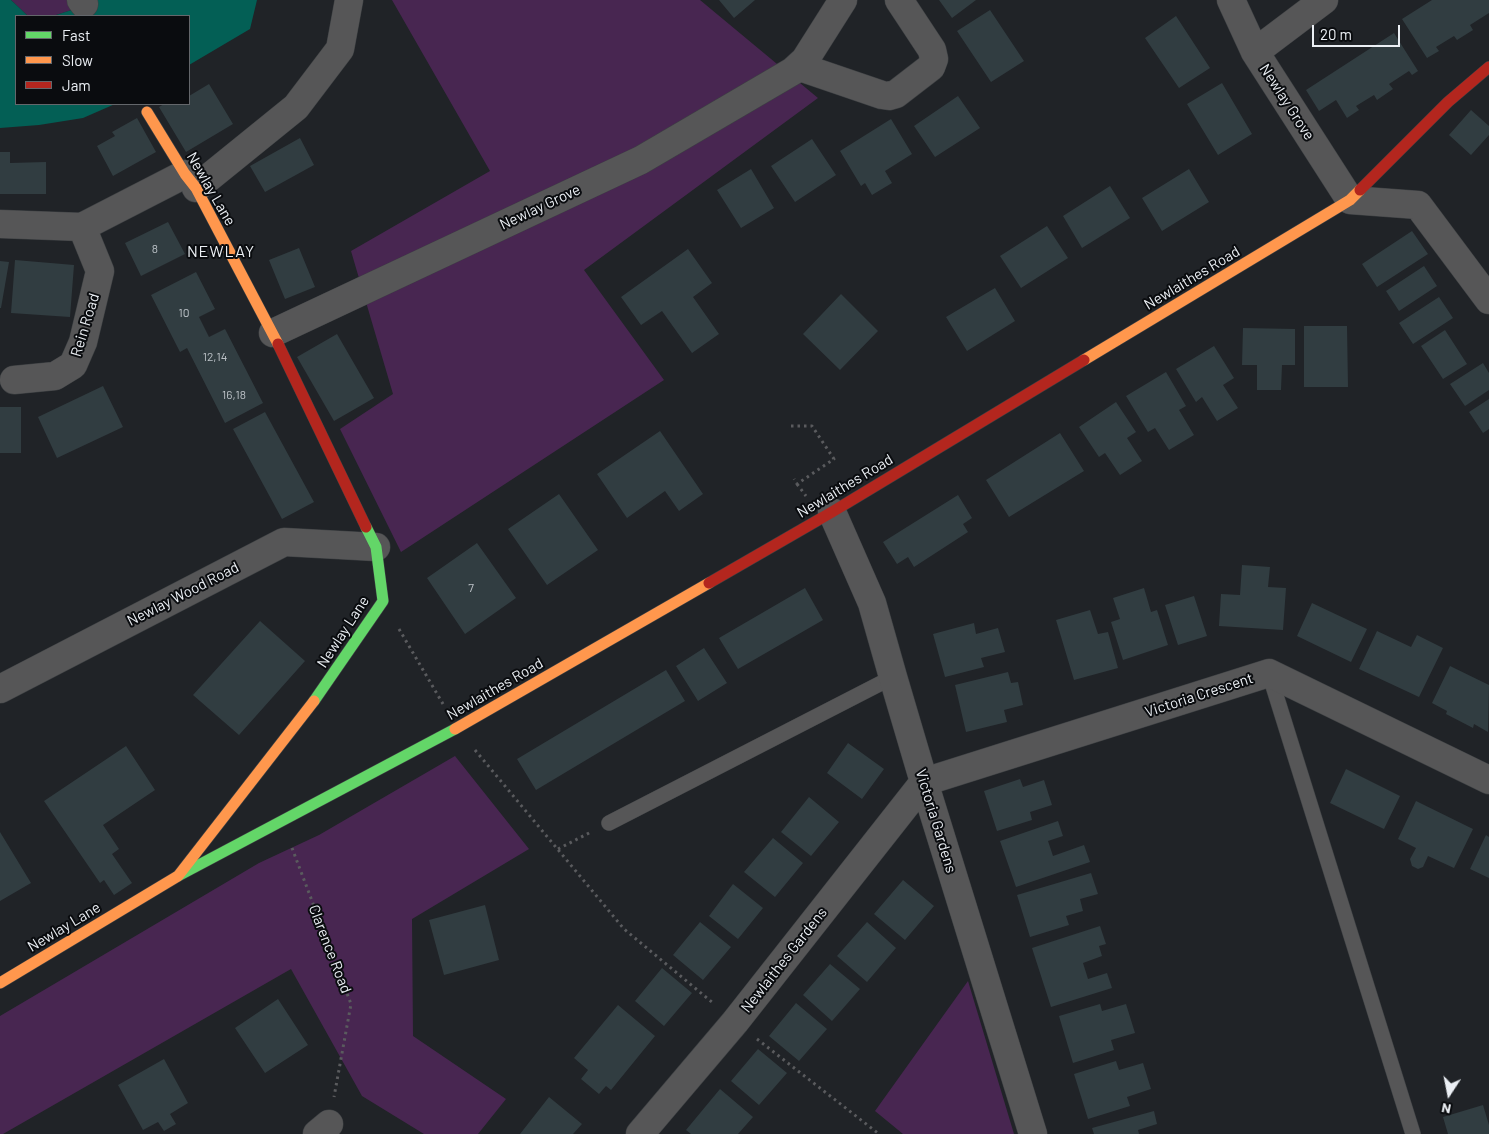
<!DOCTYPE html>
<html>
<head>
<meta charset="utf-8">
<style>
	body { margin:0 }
	#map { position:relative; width:1489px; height:1134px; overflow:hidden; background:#202327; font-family:Barlow,sans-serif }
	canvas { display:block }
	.legend { position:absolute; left:15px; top:15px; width:175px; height:90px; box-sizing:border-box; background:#0a0c0f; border:1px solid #64676b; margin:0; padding:6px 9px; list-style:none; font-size:15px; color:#ebeff4 }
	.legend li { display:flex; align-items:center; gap:10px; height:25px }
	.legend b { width:25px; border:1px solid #64676b }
	.north { position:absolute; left:1424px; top:1069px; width:50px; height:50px; -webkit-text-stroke:4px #0a0c0f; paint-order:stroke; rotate:191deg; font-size:14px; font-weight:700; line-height:20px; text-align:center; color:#ebeff4 }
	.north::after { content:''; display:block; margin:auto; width:18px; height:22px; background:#ebeff4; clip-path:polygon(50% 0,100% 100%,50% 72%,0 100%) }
	.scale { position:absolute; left:1312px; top:25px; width:88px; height:22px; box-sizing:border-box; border:2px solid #ebeff4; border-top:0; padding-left:6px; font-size:15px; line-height:18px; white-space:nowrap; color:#ebeff4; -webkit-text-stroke:4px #0a0c0f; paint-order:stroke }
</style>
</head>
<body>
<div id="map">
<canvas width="1489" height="1134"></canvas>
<ul class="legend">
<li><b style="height:6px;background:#63d668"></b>Fast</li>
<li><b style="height:6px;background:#ff974d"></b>Slow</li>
<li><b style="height:6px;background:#b3261e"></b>Jam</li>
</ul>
<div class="north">N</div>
<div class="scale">20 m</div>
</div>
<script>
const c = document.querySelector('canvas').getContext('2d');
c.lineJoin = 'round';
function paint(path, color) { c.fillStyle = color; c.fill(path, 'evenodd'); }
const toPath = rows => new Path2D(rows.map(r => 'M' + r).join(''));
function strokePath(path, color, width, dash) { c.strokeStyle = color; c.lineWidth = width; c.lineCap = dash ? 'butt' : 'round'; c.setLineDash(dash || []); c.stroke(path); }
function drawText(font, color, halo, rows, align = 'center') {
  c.font = font + ' Barlow,sans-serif'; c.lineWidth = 4; c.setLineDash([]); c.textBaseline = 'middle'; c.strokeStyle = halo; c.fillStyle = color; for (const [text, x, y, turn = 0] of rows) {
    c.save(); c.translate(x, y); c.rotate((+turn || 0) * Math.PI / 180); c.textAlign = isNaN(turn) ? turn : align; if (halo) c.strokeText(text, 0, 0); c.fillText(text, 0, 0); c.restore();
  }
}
paint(toPath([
	[11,0,96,0,90,4,53,16,28,16],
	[392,0,700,0,818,98,584,270,664,380,401,552,340,429,393,394,351,251,490,171],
	[455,756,529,849,412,919,413,1036,506,1099,478,1134,424,1134,362,1096,291,969,3,1134,0,1134,0,1016,259,863,319,835],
	[968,981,1014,1134,903,1134,875,1111]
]), '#482651');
paint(toPath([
	[0,0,11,0,28,16,16,16,16,104,115,104,83,118,39,125,0,128],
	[96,0,257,0,250,29,189,65,189,16,53,16,90,4]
]), '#035f55');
paint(toPath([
	[719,0,755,0,734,18],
	[939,0,976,0,952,18],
	[1432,0,1489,0,1489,13,1470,25,1473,30,1457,40,1454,36,1436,47,1439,51,1427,58,1402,19],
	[990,10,1024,61,991,82,957,31],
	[1176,16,1210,68,1179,88,1145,38],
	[1394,33,1418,71,1412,75,1409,71,1389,84,1393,89,1377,100,1374,95,1356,106,1359,110,1347,118,1336,100,1319,111,1306,90],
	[1222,83,1252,134,1218,155,1187,104],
	[209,84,233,124,186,152,159,107,164,104,189,104,189,96],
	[958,96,980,128,935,157,914,126],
	[1471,110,1489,126,1489,135,1471,155,1449,135],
	[137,118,156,152,113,176,97,146,115,136,112,132],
	[891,119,912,154,885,171,892,183,872,195,865,183,861,186,840,151],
	[300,138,314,165,265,192,250,166],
	[812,139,836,175,795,202,771,166],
	[0,152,10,152,10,163,46,162,46,194,0,194],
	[751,169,774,208,741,228,717,190],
	[1189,169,1209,202,1162,231,1142,198],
	[1110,186,1130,218,1082,248,1063,216],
	[168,222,185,254,141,276,125,243],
	[1047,226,1068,258,1021,288,1000,256],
	[1412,231,1428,254,1377,287,1362,264],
	[299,248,315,287,285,299,269,260],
	[688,249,712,283,693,297,719,334,692,353,662,311,641,325,621,297],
	[15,260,74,265,70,317,11,313],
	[0,261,9,262,1,308,0,308],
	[1424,266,1437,286,1399,311,1386,291],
	[196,272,215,309,199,317,209,337,225,329,263,403,225,423,187,348,180,352,151,295],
	[995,288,1015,321,967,351,946,317],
	[841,294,878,331,840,370,803,334],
	[1439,297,1453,318,1413,344,1399,323],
	[1304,326,1347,326,1348,387,1304,387],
	[1243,328,1295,329,1295,365,1282,365,1281,390,1257,390,1257,365,1242,365],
	[1445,330,1467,364,1443,379,1421,346],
	[337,334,374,398,334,421,297,357],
	[1214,346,1234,378,1223,385,1238,408,1217,421,1202,397,1196,402,1176,369],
	[1483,363,1489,373,1489,390,1465,406,1450,384],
	[1166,372,1186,406,1179,410,1194,435,1169,450,1155,428,1148,432,1126,396],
	[103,386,123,427,57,458,38,417],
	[1489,399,1489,429,1483,433,1469,412],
	[1116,402,1136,432,1127,438,1142,461,1120,475,1105,453,1099,457,1079,427],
	[0,407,21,407,21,453,0,453],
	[265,412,314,502,282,519,233,429],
	[660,431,703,494,679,511,665,491,627,518,597,474],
	[1060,433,1084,471,1009,517,986,480],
	[559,494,598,550,547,585,508,529],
	[958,495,972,518,963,524,968,532,914,567,908,557,897,564,883,542],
	[477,543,516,598,465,634,427,578],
	[1242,565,1270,567,1268,587,1286,588,1283,630,1219,626,1221,594,1240,595],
	[805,588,823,620,738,669,719,638],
	[1144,588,1151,612,1157,610,1168,645,1123,660,1111,622,1120,619,1113,598],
	[1194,596,1207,636,1178,645,1165,605],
	[1312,603,1367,629,1351,662,1297,636],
	[1090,610,1098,634,1108,632,1118,668,1074,680,1056,620],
	[260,621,305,661,239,735,193,695],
	[974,623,976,634,998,628,1005,652,981,658,984,667,945,677,933,634],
	[1377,631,1411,647,1417,635,1443,648,1419,697,1359,669],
	[704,648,727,683,698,701,676,666],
	[1450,666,1489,685,1488,732,1474,724,1473,728,1446,714,1447,711,1432,703],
	[666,670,685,701,536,790,517,759],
	[1008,672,1011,683,1018,682,1023,705,1004,710,1007,722,966,732,955,685],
	[848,743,884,769,862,799,827,773],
	[126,746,155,790,103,825,119,849,112,854,132,883,114,895,104,880,100,883,44,801],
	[1346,769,1400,796,1384,829,1330,803],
	[1020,779,1023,787,1044,780,1052,805,1030,812,1032,820,997,831,984,791],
	[809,797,839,822,811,856,781,832],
	[1416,801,1473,829,1454,868,1428,856,1423,867,1418,869,1412,866,1410,859,1416,848,1398,839],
	[1058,821,1063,836,1048,841,1053,856,1084,845,1090,862,1016,887,1000,841],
	[0,832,31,883,0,901],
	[1486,835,1489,837,1489,878,1470,869],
	[773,838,803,863,775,897,744,872],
	[1091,873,1098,894,1080,899,1083,911,1066,916,1069,925,1030,937,1017,895],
	[903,880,934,906,905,940,874,914],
	[733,884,763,908,738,939,709,916],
	[485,905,499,960,444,975,429,920],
	[700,922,731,947,703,980,673,955],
	[867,922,896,948,867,982,837,956],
	[1100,926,1106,944,1099,946,1102,956,1083,963,1088,979,1107,973,1112,988,1051,1007,1032,948],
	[830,964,860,989,832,1021,803,995],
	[662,968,692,993,664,1026,635,1001],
	[278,999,308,1045,265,1073,235,1028],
	[796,1003,827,1029,799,1061,769,1036],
	[1100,1004,1102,1011,1126,1004,1135,1033,1111,1040,1114,1050,1073,1063,1059,1016],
	[618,1005,655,1036,611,1090,606,1086,599,1094,581,1079,588,1070,574,1058],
	[758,1049,787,1073,759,1105,731,1081],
	[164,1059,188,1103,170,1114,176,1124,164,1131,158,1122,143,1130,118,1085],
	[1116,1061,1119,1070,1143,1063,1151,1089,1127,1097,1130,1106,1088,1119,1074,1074],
	[720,1089,753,1117,738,1134,691,1134,686,1130],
	[549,1097,582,1124,573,1134,520,1134],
	[1483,1105,1489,1125,1489,1134,1448,1134,1443,1117],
	[1154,1111,1157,1124,1138,1130,1139,1134,1094,1134,1092,1128]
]), '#313d41');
const lane = toPath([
	[1269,673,1413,1134],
	[609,823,893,677]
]);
const street = toPath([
	[81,0,84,4],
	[1231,0,1255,52,1350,200,1418,205,1489,300],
	[1255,52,1324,0],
	[800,67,882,95,889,96,896,94,931,67,934,59,932,50,899,0],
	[196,188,296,107,340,49,349,0],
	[0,224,82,227,185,174],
	[273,333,641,160,793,71,805,60,843,0],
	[14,380,55,376,73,365,83,342,100,271,82,227],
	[832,512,872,603,893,677,924,782,1033,1134],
	[0,689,284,542,376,547],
	[317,1134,329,1124],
	[640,1134,735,1022,924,782,1269,673,1489,780]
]);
const fast = toPath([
	[314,701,383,601,376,547,366,527],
	[178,876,455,729]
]);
const slow = toPath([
	[147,112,185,174,196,188,278,344],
	[1084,360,1350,200,1360,190],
	[455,729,709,583],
	[0,983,178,876,314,701]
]);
const jam = toPath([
	[1360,190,1448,102,1489,67],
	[278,344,366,527],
	[709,583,832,512,1084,360]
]);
strokePath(lane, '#3d4043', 16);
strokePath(street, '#3d4043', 29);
strokePath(fast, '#3d4043', 12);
strokePath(slow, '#3d4043', 12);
strokePath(jam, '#3d4043', 12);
strokePath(toPath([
	[791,426,812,426,834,459,797,484,794,479],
	[797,484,806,496],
	[399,629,443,704],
	[475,750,624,929,713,1003],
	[292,848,351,1004,334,1097],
	[558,849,591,832],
	[757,1039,879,1134]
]), '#5a5b5e', 3, [2.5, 4]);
strokePath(lane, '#565657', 15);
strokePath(street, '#565657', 28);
strokePath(fast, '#63d668', 11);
strokePath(slow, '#ff974d', 11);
strokePath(jam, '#b3261e', 11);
drawText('12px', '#bcc2c7', null, [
	["8",155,249],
	["10",184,313],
	["12,14",215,357],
	["16,18",234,395],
	["7",471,588]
]);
drawText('15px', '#ebeff4', '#0a0c0f', [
	["Newlay Grove",1287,102,57],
	["Newlay Lane",211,189,60],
	["Newlay Grove",540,207,-25],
	["Newlaithes Road",1192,278,-31],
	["Rein Road",85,325,-73],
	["Newlaithes Road",845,486,-31],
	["Newlay Wood Road",183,594,-27],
	["Newlay Lane",343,632,-57],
	["Newlaithes Road",495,689,-30],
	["Victoria Crescent",1199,695,-18],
	["Victoria Gardens",936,821,73],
	["Newlay Lane",64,927,-31],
	["Clarence Road",330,949,69],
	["Newlaithes Gardens",784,960,-52]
]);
c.letterSpacing = '1px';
drawText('16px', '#ebeff4', '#0a0c0f', [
	["NEWLAY",221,252]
]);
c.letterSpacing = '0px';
</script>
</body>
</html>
